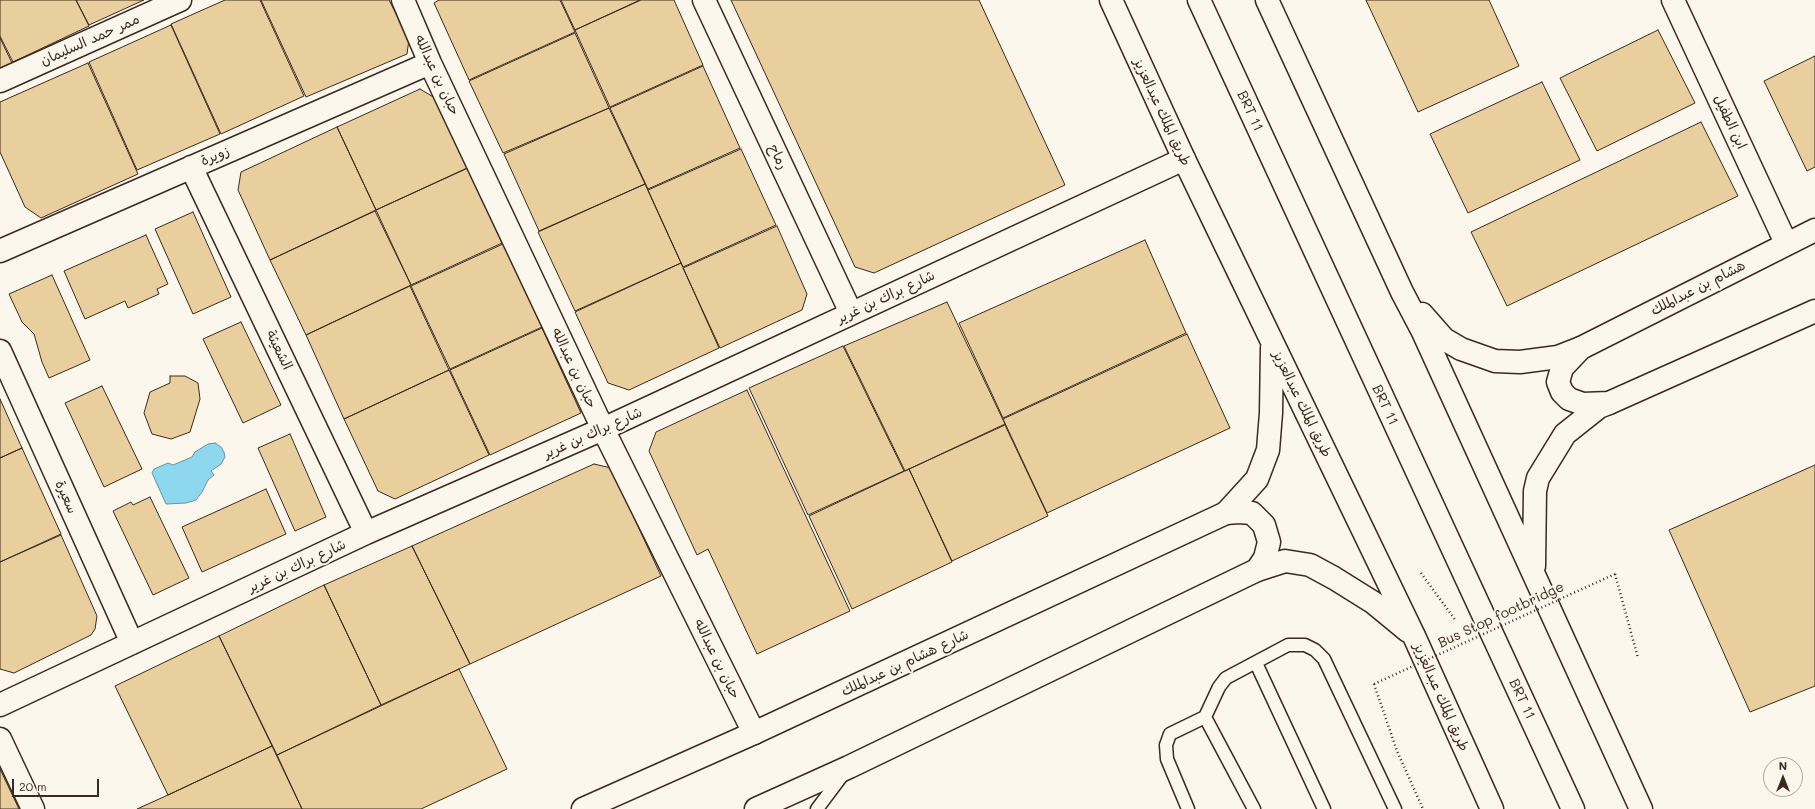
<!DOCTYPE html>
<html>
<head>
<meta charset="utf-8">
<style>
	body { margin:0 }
	#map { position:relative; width:1815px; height:809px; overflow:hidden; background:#fbf7ec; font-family:Mali,sans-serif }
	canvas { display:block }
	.north { position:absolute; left:1763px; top:757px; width:40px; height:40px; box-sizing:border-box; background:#fbf7ec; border:1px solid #aea59a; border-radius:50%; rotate:0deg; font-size:11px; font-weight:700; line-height:16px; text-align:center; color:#3b2a1e }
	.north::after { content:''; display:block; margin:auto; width:14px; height:18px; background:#3b2a1e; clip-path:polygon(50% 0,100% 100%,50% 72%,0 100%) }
	.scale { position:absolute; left:12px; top:779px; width:87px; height:18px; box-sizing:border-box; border:2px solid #3b2a1e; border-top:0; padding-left:5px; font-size:12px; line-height:14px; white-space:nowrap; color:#3b2a1e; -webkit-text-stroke:3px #fbf7ec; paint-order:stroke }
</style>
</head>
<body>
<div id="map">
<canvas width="1815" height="809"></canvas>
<div class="north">N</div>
<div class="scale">20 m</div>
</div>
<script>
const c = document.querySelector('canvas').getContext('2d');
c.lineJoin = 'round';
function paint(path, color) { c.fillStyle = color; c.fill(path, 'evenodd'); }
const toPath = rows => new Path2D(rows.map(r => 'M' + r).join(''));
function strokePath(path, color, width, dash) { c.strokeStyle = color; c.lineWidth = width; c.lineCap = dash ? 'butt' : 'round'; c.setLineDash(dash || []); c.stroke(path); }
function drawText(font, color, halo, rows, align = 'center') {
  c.font = font + ' Mali,"Playpen Sans Arabic",sans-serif'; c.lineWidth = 4; c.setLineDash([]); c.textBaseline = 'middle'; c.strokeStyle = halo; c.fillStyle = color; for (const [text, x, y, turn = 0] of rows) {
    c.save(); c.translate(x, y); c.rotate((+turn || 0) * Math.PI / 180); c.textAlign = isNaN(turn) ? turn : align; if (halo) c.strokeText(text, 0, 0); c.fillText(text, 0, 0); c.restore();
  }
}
const water = toPath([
	[215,443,221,447,224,452,225,457,221,464,211,471,214,475,208,480,202,492,196,500,186,503,166,504,152,473,154,469,168,463,173,465,192,457,195,452,208,444,215,443]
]);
paint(water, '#8ed8ef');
strokePath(water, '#6d929b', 1);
const building = toPath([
	[0,0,76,0,89,26,13,62,0,36,0,0],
	[76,0,144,0,89,25,76,0],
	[225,0,260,0,304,96,221,134,171,24,225,0],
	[261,0,389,0,409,39,407,54,306,97,261,0],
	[439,0,560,0,575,32,469,80,434,3,439,0],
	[561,0,640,0,575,30,561,0],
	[641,0,674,0,703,65,610,107,575,30,641,0],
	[731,0,979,0,1065,185,874,273,855,267,731,0],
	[1366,0,1489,0,1519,66,1418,112,1366,0],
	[171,25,220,134,137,170,89,62,171,25],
	[1658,30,1695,103,1597,151,1560,78,1658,30],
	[575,33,609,108,503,153,469,81,575,33],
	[0,38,12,63,0,68,0,38],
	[1815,56,1815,167,1807,171,1764,81,1815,56],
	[88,63,138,174,41,218,25,207,0,152,0,102,88,63],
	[703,66,740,148,648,189,610,108,703,66],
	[1542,82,1580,160,1468,213,1430,134,1542,82],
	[420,89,435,98,467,168,376,210,337,127,420,89],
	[609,108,645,184,539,231,504,154,609,108],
	[1701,122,1738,196,1507,306,1471,232,1701,122],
	[337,127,376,210,270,260,238,190,241,172,337,127],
	[741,149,776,225,683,267,648,190,741,149],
	[468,168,502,243,411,285,376,210,468,168],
	[645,184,681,263,575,311,538,232,645,184],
	[375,211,411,285,306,335,270,260,375,211],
	[193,212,231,297,193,314,155,229,193,212],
	[777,226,807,294,802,310,720,348,683,268,777,226],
	[146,235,168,284,157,289,159,294,128,308,125,301,85,319,64,271,146,235],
	[1145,240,1186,333,1003,418,959,323,1145,240],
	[503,244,542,327,450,369,411,286,503,244],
	[681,263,719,348,629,390,608,383,575,312,681,263],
	[52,275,90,360,49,378,42,362,34,334,22,322,9,294,52,275],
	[410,286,449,370,344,419,306,335,410,286],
	[947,302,1005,424,905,471,844,346,947,302],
	[241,322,281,405,243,423,203,339,241,322],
	[542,328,581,413,490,455,450,370,542,328],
	[1187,334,1230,428,1047,513,1003,419,1187,334],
	[843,346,904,471,808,515,749,388,843,346],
	[449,370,489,455,395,499,378,491,344,419,449,370],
	[170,376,185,376,198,383,200,399,190,432,171,439,152,434,144,413,150,392,170,383,170,376],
	[102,386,142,469,104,487,65,403,102,386],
	[747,390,850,611,757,654,708,549,697,555,649,451,656,432,747,390],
	[0,399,22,448,0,458,0,399],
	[1005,425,1048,516,952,561,909,469,1005,425],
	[290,434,326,517,295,531,258,448,290,434],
	[22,448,61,534,0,562,0,458,22,448],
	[594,464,611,468,661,576,470,664,412,546,594,464],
	[1815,465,1815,686,1750,712,1669,530,1815,465],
	[909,469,952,562,852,609,809,516,909,469],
	[266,489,286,534,202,572,182,527,266,489],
	[150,497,189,578,153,595,113,511,131,502,133,505,150,497],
	[61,535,97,616,95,629,91,635,14,673,0,669,0,562,61,535],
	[412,546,470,664,381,705,324,585,412,546],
	[324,585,381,705,277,755,219,636,324,585],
	[219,636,272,746,168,795,115,686,219,636],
	[459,669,507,769,421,809,302,809,277,755,459,669],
	[272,746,302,809,137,809,168,795,272,746],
	[0,769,19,809,0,809,0,769]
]);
paint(building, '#e9ce9e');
strokePath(building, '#3b2a1e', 1);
const lane = toPath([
	[1256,663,1324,809],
	[1205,717,1254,809],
	[817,809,844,773],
	[1188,809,1167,759,1166,745,1170,734,1205,717,1219,687,1226,678,1288,645,1305,645,1315,650,1324,659,1395,809]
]);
const street = toPath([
	[403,0,430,63,603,429,754,733],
	[704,0,851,313],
	[1673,0,1786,243],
	[0,81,180,0],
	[191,167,366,533],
	[0,251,430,63],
	[0,351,132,643],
	[0,705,366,533,603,429,1184,159],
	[0,739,33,809]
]);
const secondary = toPath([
	[1199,0,1573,809],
	[1815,230,1581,348,1562,368,1558,382,1562,392,1569,399,1583,404,1609,403,1815,311],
	[583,809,754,733,1226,513,1239,512,1252,513,1264,525,1269,542,1265,558,1257,570,849,767,756,809]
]);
const primary = toPath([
	[1111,0,1184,159,1414,636,1492,809],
	[1267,0,1402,292,1423,332,1641,809],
	[1422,314,1444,339,1461,349,1495,361,1520,362,1558,357,1581,348],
	[1226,513,1257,479,1268,450,1271,413,1272,348],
	[1534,566,1535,491,1538,478,1565,434,1599,407,1609,403],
	[1257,570,1285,561,1310,565,1334,578,1374,603,1408,631]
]);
strokePath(lane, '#3b2a1e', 15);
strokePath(street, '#3b2a1e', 25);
strokePath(secondary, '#3b2a1e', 25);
strokePath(primary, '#3b2a1e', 25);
strokePath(toPath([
	[1421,573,1456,621],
	[1615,574,1638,658],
	[1374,684,1397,751,1423,809]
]), '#3b2a1e', 2.5, [1, 3]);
strokePath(lane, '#fbf7ec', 12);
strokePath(street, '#fbf7ec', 22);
strokePath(secondary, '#fbf7ec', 22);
strokePath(primary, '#fbf7ec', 22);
strokePath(toPath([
	[1374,684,1615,574]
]), '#3b2a1e', 2.5, [1, 3]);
drawText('14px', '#3b2a1e', '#fbf7ec', [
	["ممر حمد السليمان",90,40,-24],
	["حبان بن عبدالله",437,75,65],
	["BRT 11",1250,111,65],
	["طريق الملك عبدالعزيز",1162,112,65],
	["ابن الطفيل",1730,122,65],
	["زويرة",215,156,-23],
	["رماح",778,157,65],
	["هشام بن عبدالملك",1698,288,-27],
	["شارع براك بن غرير",886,297,-25],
	["الشعيثة",279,350,64],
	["حبان بن عبدالله",574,368,65],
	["طريق الملك عبدالعزيز",1302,404,64],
	["BRT 11",1385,405,65],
	["شارع براك بن غرير",593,433,-24],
	["سعيرة",66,497,66],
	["شارع براك بن غرير",297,566,-25],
	["Bus Stop footbridge",1501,615,-25],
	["حبان بن عبدالله",717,659,64],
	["شارع هشام بن عبدالملك",905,663,-25],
	["طريق الملك عبدالعزيز",1441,697,66],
	["BRT 11",1522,699,65]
]);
</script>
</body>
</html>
